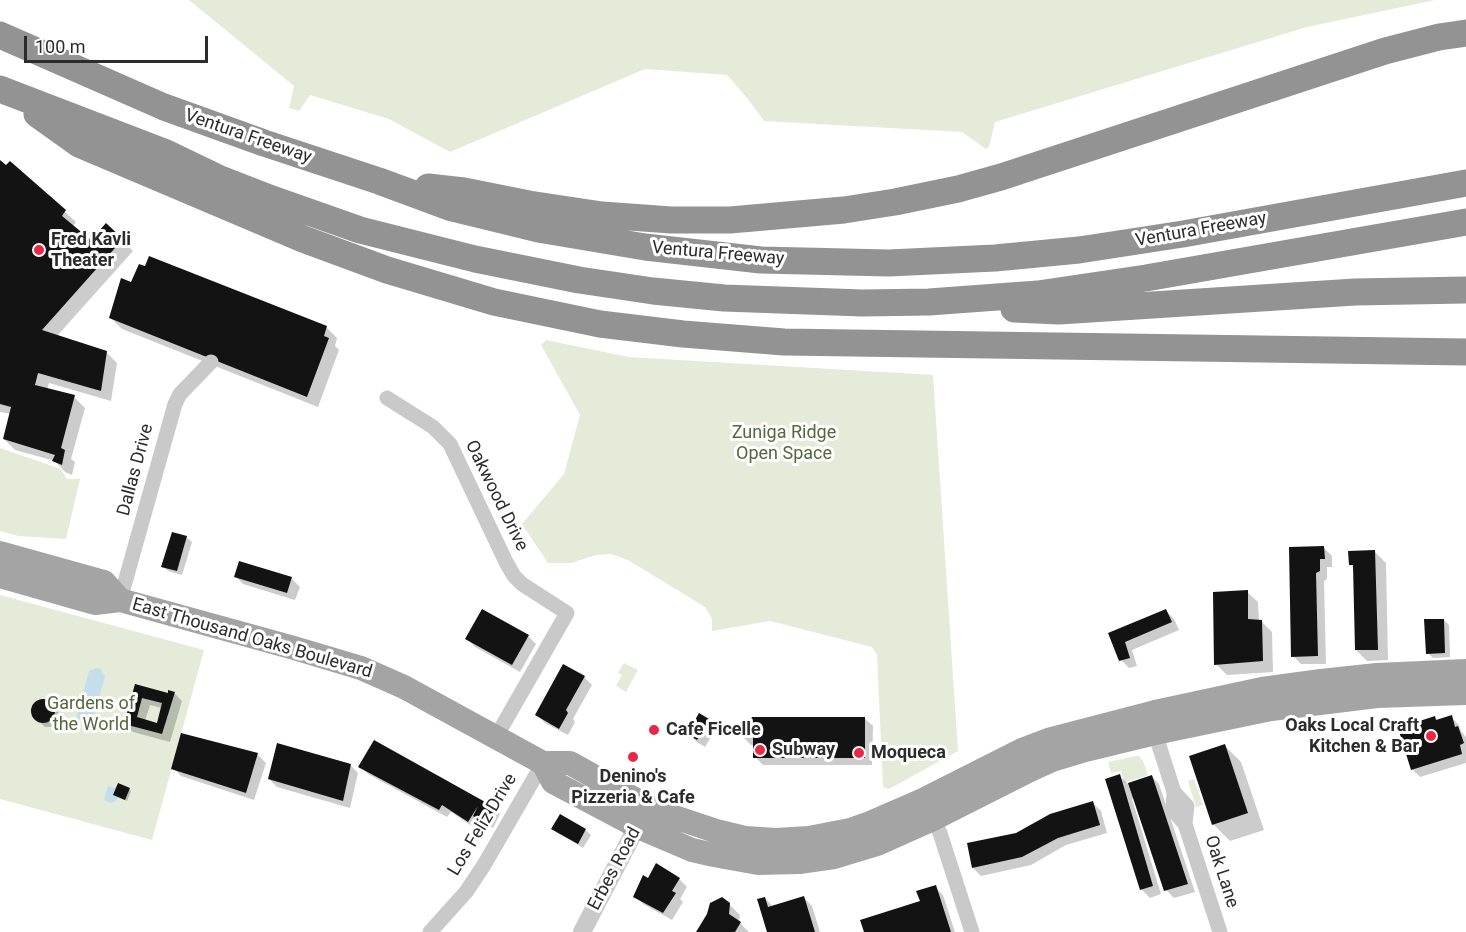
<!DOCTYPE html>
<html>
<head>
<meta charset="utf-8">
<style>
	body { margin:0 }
	#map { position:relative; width:1466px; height:932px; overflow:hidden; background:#fff; font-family:Roboto,sans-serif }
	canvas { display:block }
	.scale { position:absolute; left:24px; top:36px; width:184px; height:27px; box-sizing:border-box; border:3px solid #2c2c2c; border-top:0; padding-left:8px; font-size:18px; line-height:21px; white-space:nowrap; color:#2c2c2c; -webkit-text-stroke:4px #fff; paint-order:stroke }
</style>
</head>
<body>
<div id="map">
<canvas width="1466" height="932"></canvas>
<div class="scale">100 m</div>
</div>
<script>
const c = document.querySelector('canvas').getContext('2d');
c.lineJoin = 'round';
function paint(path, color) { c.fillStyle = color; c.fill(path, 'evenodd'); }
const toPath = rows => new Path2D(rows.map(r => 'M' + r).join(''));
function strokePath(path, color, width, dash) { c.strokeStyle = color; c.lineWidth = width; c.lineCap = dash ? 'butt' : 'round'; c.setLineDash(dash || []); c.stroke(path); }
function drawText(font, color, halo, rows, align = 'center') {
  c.font = font + ' Roboto,sans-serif'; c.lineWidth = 6; c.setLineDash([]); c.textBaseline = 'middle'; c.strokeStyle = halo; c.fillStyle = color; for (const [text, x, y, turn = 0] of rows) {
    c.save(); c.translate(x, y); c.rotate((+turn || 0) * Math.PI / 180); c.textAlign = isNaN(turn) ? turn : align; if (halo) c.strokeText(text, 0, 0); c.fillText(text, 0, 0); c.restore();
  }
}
paint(toPath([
	[189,0,1435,0,1307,27,995,122,989,147,986,149,962,132,764,121,748,99,727,75,645,69,450,152,389,119,310,95,299,111,289,108,294,86],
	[546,340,628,357,933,375,958,751,889,789,883,787,877,655,872,647,770,621,712,631,712,619,705,607,628,560,611,554,596,555,571,563,548,563,522,524,564,474,580,415,541,345],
	[0,448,61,469,67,479,80,479,66,539,18,536,0,531],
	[0,595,204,650,152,840,0,799],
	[624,663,638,670,626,692,616,686,622,675,618,673],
	[1136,756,1139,756,1143,761,1148,775,1124,783,1121,771,1111,773,1108,762],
	[1194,779,1203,805,1196,807,1188,781]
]), '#e4ebd9');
paint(toPath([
	[96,668,101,669,103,674,105,676,92,723,76,719,89,671],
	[108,786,116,788,118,797,116,801,111,803,105,801,104,799]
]), '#c4dfeb');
paint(toPath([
	[0,162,65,212,76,222,73,226,92,242,106,225,133,251,57,336,106,352,117,363,111,401,49,383,47,390,74,397,85,408,71,459,75,462,72,475,65,472,55,461,15,450,4,439,11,414,0,412],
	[111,318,326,327,337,338,335,346,339,350,318,407,122,329],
	[186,537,192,542,182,575,168,571,163,566],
	[1324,548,1332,556,1332,567,1327,567,1327,579,1324,581,1326,664,1301,664,1293,656,1290,549],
	[1375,552,1386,563,1388,660,1367,661,1356,650,1354,568,1350,564],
	[240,563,292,579,300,587,295,600,243,584,235,576],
	[1247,592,1258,602,1259,621,1261,621,1272,632,1273,672,1227,675,1216,664],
	[483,611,528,636,536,644,520,672,475,647,467,639],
	[1166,611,1174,619,1179,630,1132,650,1137,666,1129,668,1121,660,1110,633],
	[1444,620,1449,625,1450,657,1433,658,1428,653],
	[584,677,592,685,573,719,575,722,568,735,545,723,537,715],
	[136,686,169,694,174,693,182,701,170,742,133,732,125,724],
	[150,705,162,708,158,724,145,721],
	[46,700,51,704,59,713,58,723,52,727,45,727,33,716,32,708,34,705,39,701],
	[1451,717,1459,725,1461,731,1466,737,1466,763,1420,777,1412,769,1435,718,1438,721],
	[864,718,873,726,872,765,763,765,755,757,755,745,751,745,743,737],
	[708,720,716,728,705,747,697,742,689,734],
	[182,735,258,755,266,763,254,800,181,776,173,768],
	[1225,746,1241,762,1264,830,1230,841,1214,825,1191,757],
	[350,765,358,773,350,808,277,787,269,779],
	[360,766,495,809,500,814,493,828,481,821,476,829,451,812,447,817,368,774],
	[1119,776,1128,784,1151,776,1159,784,1195,892,1174,898,1166,890,1134,798,1132,799,1161,894,1150,898,1142,890,1107,780],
	[129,789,131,791,127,801,115,795],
	[1093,803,1101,811,1107,833,1066,845,1031,865,981,876,973,868,1017,835],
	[553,828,585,830,591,835,583,848,558,833],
	[679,879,687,887,680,899,683,902,672,920,643,904,635,896,649,880],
	[935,887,943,895,955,932,865,932,921,902],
	[765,898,773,907,804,898,812,906,820,932,768,932],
	[729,904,740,915,739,922,749,932,698,932]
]), '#0003');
paint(toPath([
	[0,160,6,165,10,161,66,210,62,216,91,240,106,223,123,239,42,330,107,351,101,391,38,373,35,385,75,395,61,448,65,450,62,465,52,461,55,455,3,439,11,407,0,404],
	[149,256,327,326,324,336,329,338,307,397,109,318,121,278,131,282,139,264,145,266],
	[172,532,187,536,177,571,161,567],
	[1324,546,1325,559,1320,559,1320,571,1316,573,1318,656,1291,657,1289,547],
	[1375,550,1378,650,1355,650,1353,565,1349,565,1348,551],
	[239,561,292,577,287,593,234,577],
	[1248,590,1248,619,1262,620,1263,661,1214,665,1213,592],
	[482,609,529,635,512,665,465,639],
	[1166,609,1172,622,1125,642,1130,658,1119,661,1108,633],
	[1424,619,1444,619,1445,653,1426,654],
	[563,664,585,676,566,710,568,713,559,729,535,715],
	[135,684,168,693,168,690,175,692,162,734,124,724],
	[142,698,162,703,157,723,137,717],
	'31 711a12 12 0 1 1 24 0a12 12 0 1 1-24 0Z',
	[699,713,709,719,697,740,687,734],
	[1452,715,1455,727,1458,726,1464,743,1460,745,1462,754,1411,770,1398,728,1435,716,1436,720],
	[752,717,865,717,865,758,753,758,753,737,741,737],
	[181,733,258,753,246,793,171,769],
	[374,740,496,808,487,824,473,816,478,806,468,822,442,805,439,810,358,767],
	[277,743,351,764,343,801,268,779],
	[1225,744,1248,813,1212,825,1189,756],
	[1120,774,1153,886,1140,890,1105,779],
	[1152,775,1188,884,1164,891,1128,783],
	[118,783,130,788,125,800,113,795],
	[1093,801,1100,825,1058,838,1022,857,972,868,967,843,1016,833,1050,814],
	[560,814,586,829,578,844,551,829],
	[656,863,680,878,672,891,676,893,663,913,633,897,643,875,648,878],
	[936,885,951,932,864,932,860,920,920,901,916,891],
	[804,896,815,932,767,932,757,899,765,897,768,907],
	[722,897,730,903,729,914,741,922,735,932,696,932,707,914,710,903]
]), '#131313');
strokePath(toPath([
	[387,398,433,427,450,444,506,562,514,576,522,584,567,613,496,737],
	[120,600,175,404,180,394,211,362],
	[1155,733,1174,792],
	[933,819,940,833,972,932],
	[1185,824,1187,806,1174,792,1173,810,1185,824,1220,932],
	[430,932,466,892,484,865,543,763]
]), '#c9c9c9', 15);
strokePath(toPath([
	[582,932,642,817]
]), '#c9c9c9', 18);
strokePath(toPath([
	[0,553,104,582,120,600],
	[0,576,95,603,120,600,294,648,361,668,404,687,543,763,570,763,647,806,668,815,716,831,745,838,776,840,809,838,850,830,870,823,923,800,1022,750,1051,739,1155,712,1262,689,1321,681,1377,675,1466,671],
	[543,763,553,782,638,827,692,850,714,855,758,863,799,862,834,857,877,844,933,819,1030,770,1052,760,1085,750,1155,733,1271,709,1377,696,1466,693]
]), '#a4a4a4', 24);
strokePath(toPath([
	[0,35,164,107,264,143,379,181,452,208,538,229,645,247,761,260,889,263,995,258,1079,250,1183,234,1466,183],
	[0,89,164,152,218,178,272,199,360,230,475,259,579,280,653,291,724,298,862,303,929,302,1038,294,1146,278,1466,222],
	[37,114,79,144,303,239,387,270,494,302,600,324,683,334,784,342,1466,352],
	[428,187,464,191,529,204,602,215,671,220,730,220,844,210,895,202,958,189,1001,177,1385,51,1439,37,1466,33],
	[1014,309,1059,311,1355,292,1466,290]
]), '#939393', 27);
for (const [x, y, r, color] of [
	[39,250,6,"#ea2744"],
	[654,730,6,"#ea2744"],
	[1431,736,6,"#ea2744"],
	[760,750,6,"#ea2744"],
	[859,753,6,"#ea2744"],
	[633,757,6,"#ea2744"]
]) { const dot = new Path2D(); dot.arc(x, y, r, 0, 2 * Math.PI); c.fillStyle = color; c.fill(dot); strokePath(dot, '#fff', 2); }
drawText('18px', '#2c2c2c', '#fff', [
	["Ventura Freeway",248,137,19],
	["Ventura Freeway",1201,230,-10],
	["Ventura Freeway",718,254,5],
	["Dallas Drive",136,470,-75],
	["Oakwood Drive",496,496,64],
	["East Thousand Oaks Boulevard",252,639,16],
	["Los Feliz Drive",483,825,-59],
	["Erbes Road",615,869,-62],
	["Oak Lane",1221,872,72]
]);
drawText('bold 18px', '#2c2c2c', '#fff', [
	["Fred Kavli",51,240],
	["Theater",51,261],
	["Oaks Local Craft",1419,726,"right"],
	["Kitchen & Bar",1419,747,"right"],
	["Cafe Ficelle",666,730],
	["Subway",772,750],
	["Moqueca",871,753],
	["Denino's",633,777,"center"],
	["Pizzeria & Cafe",633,798,"center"]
], 'left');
drawText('18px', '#536839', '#fff', [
	["Zuniga Ridge",784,433],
	["Open Space",784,454],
	["Gardens of",91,704],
	["the World",91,725]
]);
</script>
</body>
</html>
